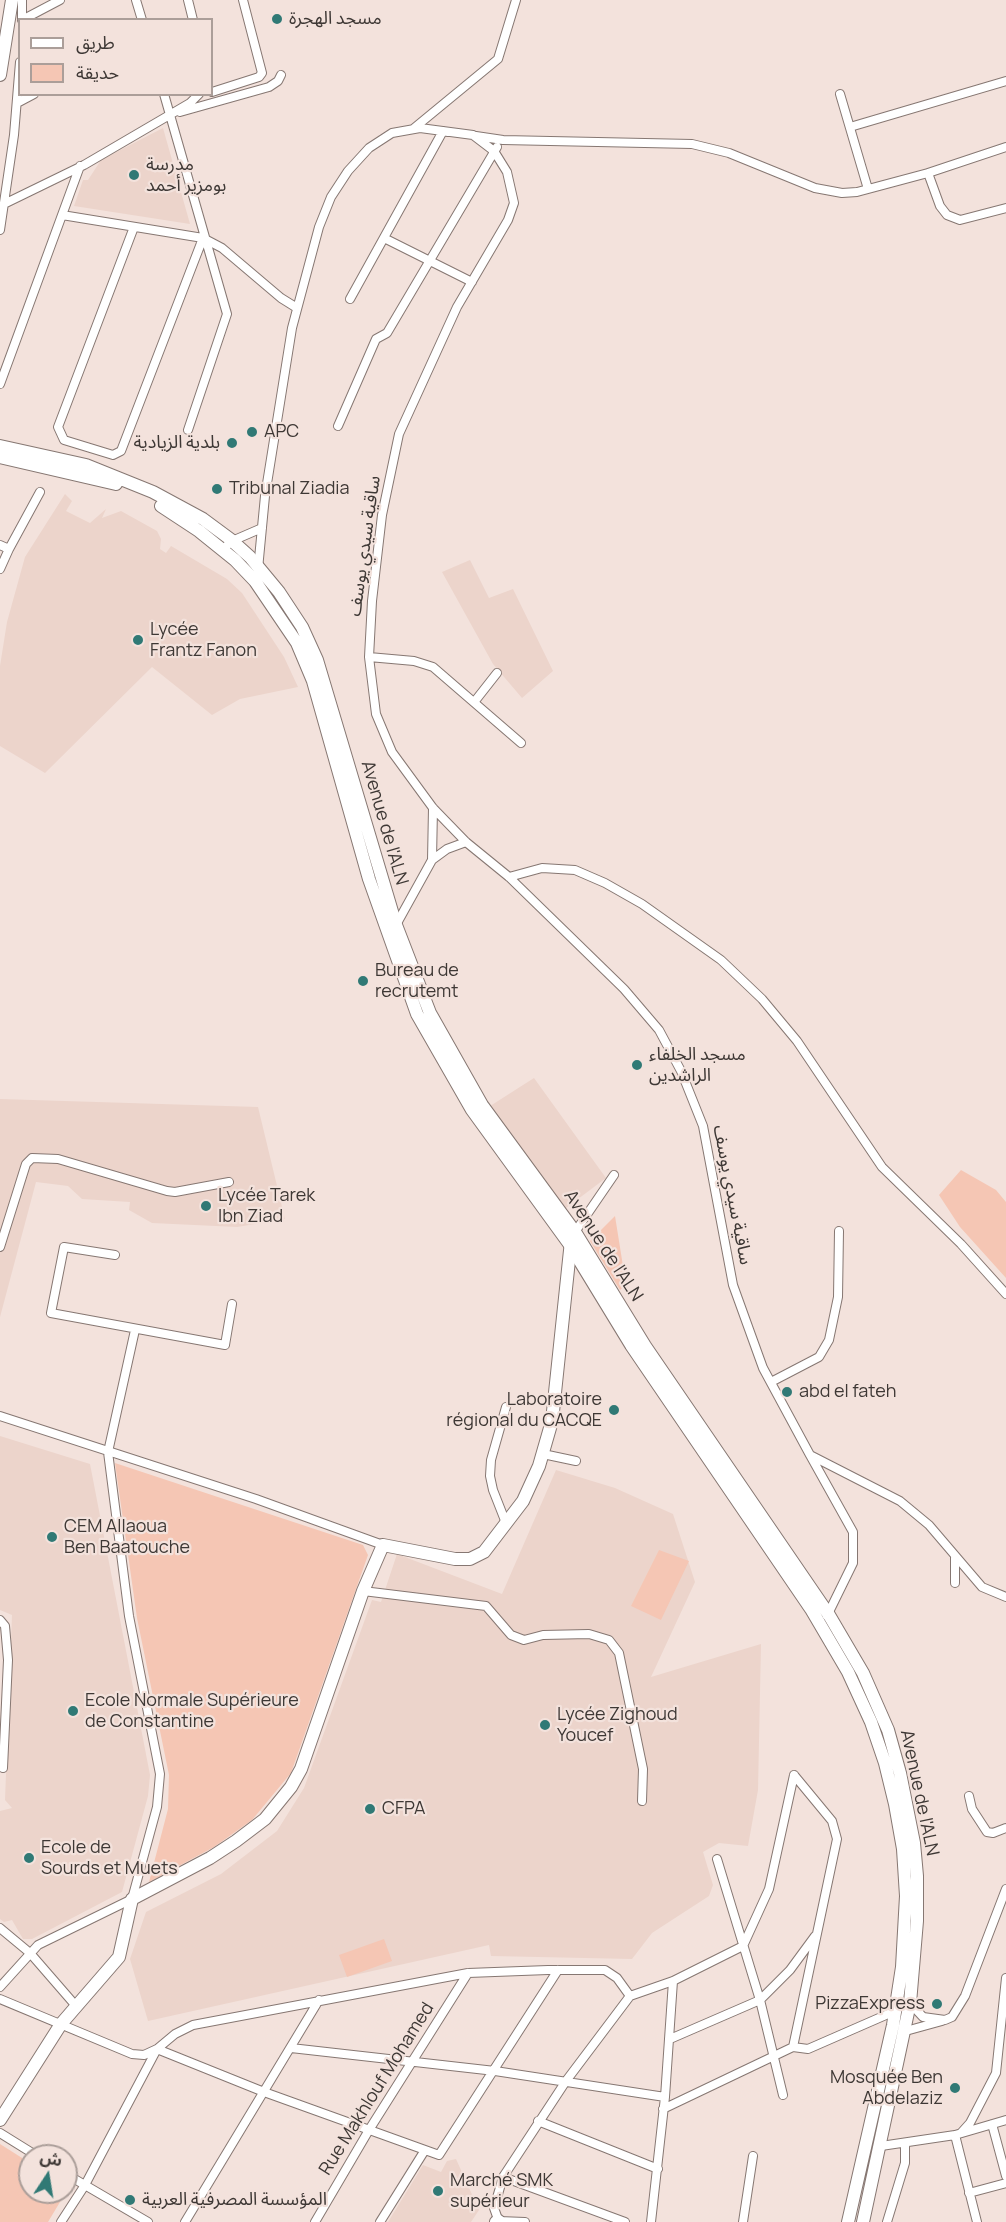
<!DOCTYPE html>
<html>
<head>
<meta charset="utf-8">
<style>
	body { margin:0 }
	#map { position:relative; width:1006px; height:2222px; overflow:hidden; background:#f3e2dc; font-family:Manrope,"Noto Sans Arabic",sans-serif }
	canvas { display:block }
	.legend { position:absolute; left:18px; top:18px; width:195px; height:78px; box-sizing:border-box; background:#f3e2dc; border:2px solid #ab9e99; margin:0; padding:8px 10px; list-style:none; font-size:18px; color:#3e3835 }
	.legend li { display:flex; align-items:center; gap:12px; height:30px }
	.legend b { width:30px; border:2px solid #ab9e99 }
	.north { position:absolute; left:18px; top:2144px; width:60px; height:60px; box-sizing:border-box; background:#f3e2dc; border:2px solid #ab9e99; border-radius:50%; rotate:12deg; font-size:16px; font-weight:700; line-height:24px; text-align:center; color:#3e3835 }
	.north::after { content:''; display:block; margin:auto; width:21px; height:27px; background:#307975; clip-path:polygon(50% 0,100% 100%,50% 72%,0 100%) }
</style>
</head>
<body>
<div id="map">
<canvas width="1006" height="2222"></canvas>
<ul class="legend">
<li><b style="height:8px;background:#fff"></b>طريق</li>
<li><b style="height:16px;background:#f5c6b4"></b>حديقة</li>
</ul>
<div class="north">ش</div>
</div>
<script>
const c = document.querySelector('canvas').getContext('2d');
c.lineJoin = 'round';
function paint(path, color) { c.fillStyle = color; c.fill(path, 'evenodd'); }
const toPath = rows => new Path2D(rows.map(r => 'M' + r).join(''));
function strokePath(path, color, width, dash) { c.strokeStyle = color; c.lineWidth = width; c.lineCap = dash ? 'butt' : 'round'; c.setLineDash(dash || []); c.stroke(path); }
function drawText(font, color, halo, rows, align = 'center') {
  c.font = font + ' Manrope,"Noto Sans Arabic",sans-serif'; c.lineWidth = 4.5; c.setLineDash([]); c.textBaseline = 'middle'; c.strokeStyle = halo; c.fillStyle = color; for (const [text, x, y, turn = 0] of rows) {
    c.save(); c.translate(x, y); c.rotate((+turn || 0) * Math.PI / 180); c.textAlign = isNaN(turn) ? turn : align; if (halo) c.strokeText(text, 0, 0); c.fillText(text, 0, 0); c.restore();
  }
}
paint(toPath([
	[163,128,190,224,74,206,83,180,88,180,101,160],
	[65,494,72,501,66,511,90,523,106,509,102,518,121,511,157,531,161,539,160,549,166,553,171,546,227,579,242,593,284,657,298,687,240,699,212,715,152,667,45,773,0,746,0,666,7,622,25,557],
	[470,560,489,598,513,589,553,671,522,698,493,664,442,572],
	[534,1078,606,1178,562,1211,487,1108],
	[0,1099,258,1107,285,1219,237,1227,152,1223,129,1210,130,1202,82,1199,68,1186,36,1182,0,1317],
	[0,1436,90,1464,150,1775,148,1796,122,1892,32,1939,23,1939,12,1920,4,1922,0,1919,0,1811,12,1808,5,1800,12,1615,0,1610],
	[556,1470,615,1488,673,1514,695,1582,651,1677,761,1644,758,1790,748,1846,719,1843,703,1852,713,1885,709,1896,652,1933,632,1959,491,1956,489,1945,148,2021,130,1959,146,1912,221,1874,277,1831,304,1788,372,1600,381,1602,397,1554,502,1594],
	[456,2159,479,2210,471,2222,388,2222,423,2165,441,2172,447,2161]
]), '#ecd4cb');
paint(toPath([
	[961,1170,996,1190,1006,1202,1006,1278,960,1227,939,1195],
	[615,1216,626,1285,620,1290,590,1241],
	[115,1463,363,1545,368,1555,291,1773,252,1820,214,1847,149,1882,168,1809,169,1775,137,1618],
	[659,1550,689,1561,661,1620,631,1606],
	[384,1939,392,1961,347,1977,339,1955],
	[0,2144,30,2163,30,2192,66,2192,48,2222,0,2222]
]), '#f5c6b4');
const street = toPath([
	[22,0,22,20],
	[136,0,142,20],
	[188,0,193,20],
	[22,20,60,0],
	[212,92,259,77,262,73,243,0],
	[164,94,227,314,188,430],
	[840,94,868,189],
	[17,103,34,94],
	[180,112,269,87,278,81,281,75],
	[850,127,1006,81],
	[413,129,498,59,516,0],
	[476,136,503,140,692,144,729,153,815,188,842,193,857,192,928,173,1006,147],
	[928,173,940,206,947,215,960,220,1006,208],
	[6,203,84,165,190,103,199,94],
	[62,215,203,238,222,248,281,298,297,308],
	[134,227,58,427,64,440,113,455,121,451,203,238],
	[0,230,14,135,20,62],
	[384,238,472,282],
	[350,299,443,131,448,132],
	[0,384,80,166],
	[338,426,376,339,387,333,497,147],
	[0,545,9,549,40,492],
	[223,549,232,541,262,528],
	[0,569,9,549],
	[258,569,265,496,292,328,319,227,331,197,348,171,369,148,392,133,420,128,473,135,494,151,507,172,514,203,508,220,457,307,399,434,382,515,372,601,369,657,376,714,392,752,433,808,466,842,509,877,624,989,659,1030,681,1071,703,1126,733,1285,763,1368,810,1455,900,1501,929,1525,982,1587,1006,1597],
	[369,657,414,661,433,667,521,743],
	[475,701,497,673],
	[432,860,433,808],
	[509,877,542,868,575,870,605,883,642,904,721,960,762,999,797,1041,882,1167,961,1244,1006,1294],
	[396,925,432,860,447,849,466,842],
	[575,1232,614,1175],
	[0,1247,26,1164,32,1158,58,1159,167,1191,175,1192,229,1182],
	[115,1255,64,1247,51,1313,225,1345,232,1304],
	[771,1382,819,1357,829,1340,838,1297,839,1231],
	[0,1416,256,1499,383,1545],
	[543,1454,576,1461],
	[810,1455,853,1532,853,1563,827,1616],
	[506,1523,493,1490,490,1476,491,1460,506,1407],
	[955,1583,955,1558],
	[363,1591,486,1606,511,1635,524,1640,543,1635,589,1634,609,1640,619,1653,643,1769,642,1801],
	[0,1620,5,1626,8,1660,3,1768],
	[969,1796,972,1809,987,1832,993,1833,1006,1828],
	[717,1859,760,2000,783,2095],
	[0,1928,30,1953,76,2006],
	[558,1970,439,2155,264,2092,157,2049,175,2034,193,2025,468,1973,548,1970,605,1970,617,1978,630,1996],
	[0,1987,38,1945,132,1899,157,1807,160,1774,129,1616,108,1452,135,1330],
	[0,1999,132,2054,144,2055,157,2049],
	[910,2003,923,2017,945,2020,952,2017,965,1996,1006,1889],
	[902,2032,942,2021],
	[670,2039,760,2000,790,1970,815,1936],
	[793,2047,808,2049,895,2011],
	[291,2048,495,2071,665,2097],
	[663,2109,793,2047,837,1839,832,1821,794,1775],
	[538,2121,658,2169],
	[992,2124,1006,2176],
	[0,2133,37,2156],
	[961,2133,970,2123,996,2073,1006,1978],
	[955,2135,977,2222],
	[881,2146,955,2135,1006,2120],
	[66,2174,148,2222],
	[503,2177,625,2222],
	[969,2193,1006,2183],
	[499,2221,525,2222],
	[61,2222,85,2185,157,2049],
	[185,2222,319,2000],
	[315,2222,369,2130,468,1973],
	[380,2222,425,2150],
	[499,2222,494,2208,503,2177,566,2081,630,1996,673,1981,743,1946,769,1889,794,1775],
	[651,2222,665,2097,673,1981],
	[743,2222,753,2156],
	[887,2222,905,2163,905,2143]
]);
const secondary = toPath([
	[0,2120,61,2024,119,1957,132,1899,210,1858,236,1841,265,1819,291,1787,301,1769,363,1591,383,1545,455,1559,470,1559,484,1552,523,1501,539,1466,552,1421,571,1241],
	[496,2222,499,2221]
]);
const primary = toPath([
	[0,75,12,0],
	[0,446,86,465,153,492,203,519,230,539,250,557,279,592,302,627,317,660,396,925,430,1013,482,1105,575,1232,645,1346,829,1615,863,1673,888,1730,900,1773,914,1843,917,1876,917,1921,910,2003,863,2222],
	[0,457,116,484],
	[161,506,199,531,235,560,255,581,297,643,313,681,369,879,417,1014,472,1110,570,1245,631,1345,811,1609,848,1672,871,1722,885,1763,895,1804,903,1849,906,1896,902,1967,893,2025,848,2222]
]);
strokePath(street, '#867772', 10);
strokePath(secondary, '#867772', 14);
strokePath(primary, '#867772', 14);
strokePath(street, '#fff', 8);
strokePath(secondary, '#fff', 12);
strokePath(primary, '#fff', 12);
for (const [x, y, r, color] of [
	[277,19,6,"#307975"],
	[134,175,6,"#307975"],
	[252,432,6,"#307975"],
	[232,443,6,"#307975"],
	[217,489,6,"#307975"],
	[138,640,6,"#307975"],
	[363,981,6,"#307975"],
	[637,1065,6,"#307975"],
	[206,1206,6,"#307975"],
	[787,1392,6,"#307975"],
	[614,1410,6,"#307975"],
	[52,1537,6,"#307975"],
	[73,1711,6,"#307975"],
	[545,1725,6,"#307975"],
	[370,1809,6,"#307975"],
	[29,1858,6,"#307975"],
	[937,2004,6,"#307975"],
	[955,2088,6,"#307975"],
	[438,2191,6,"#307975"],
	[130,2200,6,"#307975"]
]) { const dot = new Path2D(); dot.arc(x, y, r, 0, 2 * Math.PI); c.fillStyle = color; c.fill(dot); strokePath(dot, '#f3e2dc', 2); }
drawText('18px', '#3e3835', '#f3e2dc', [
	["مسجد الهجرة",289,19],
	["مدرسة",146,165],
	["بومزير أحمد",146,186],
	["APC",264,432],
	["بلدية الزيادية",220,443,"right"],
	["Tribunal Ziadia",229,489],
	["Lycée",150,630],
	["Frantz Fanon",150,651],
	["Bureau de",375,971],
	["recrutemt",375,992],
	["مسجد الخلفاء",649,1055],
	["الراشدين",649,1076],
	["Lycée Tarek",218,1196],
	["Ibn Ziad",218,1217],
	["abd el fateh",799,1392],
	["Laboratoire",602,1400,"right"],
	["régional du CACQE",602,1421,"right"],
	["CEM Allaoua",64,1527],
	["Ben Baatouche",64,1548],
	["Ecole Normale Supérieure",85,1701],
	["de Constantine",85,1722],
	["Lycée Zighoud",557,1715],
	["Youcef",557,1736],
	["CFPA",382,1809],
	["Ecole de",41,1848],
	["Sourds et Muets",41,1869],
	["PizzaExpress",925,2004,"right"],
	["Mosquée Ben",943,2078,"right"],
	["Abdelaziz",943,2099,"right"],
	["Marché SMK",450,2181],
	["supérieur",450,2202],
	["المؤسسة المصرفية العربية",142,2200]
], 'left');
drawText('18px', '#3e3835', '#f3e2dc', [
	["ساقية سيدي يوسف",365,546,-82],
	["Avenue de l'ALN",384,823,74],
	["ساقية سيدي يوسف",732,1195,79],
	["Avenue de l'ALN",603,1246,57],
	["Avenue de l'ALN",919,1793,78],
	["Rue Makhlouf Mohamed",377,2089,-58]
]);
</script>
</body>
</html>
